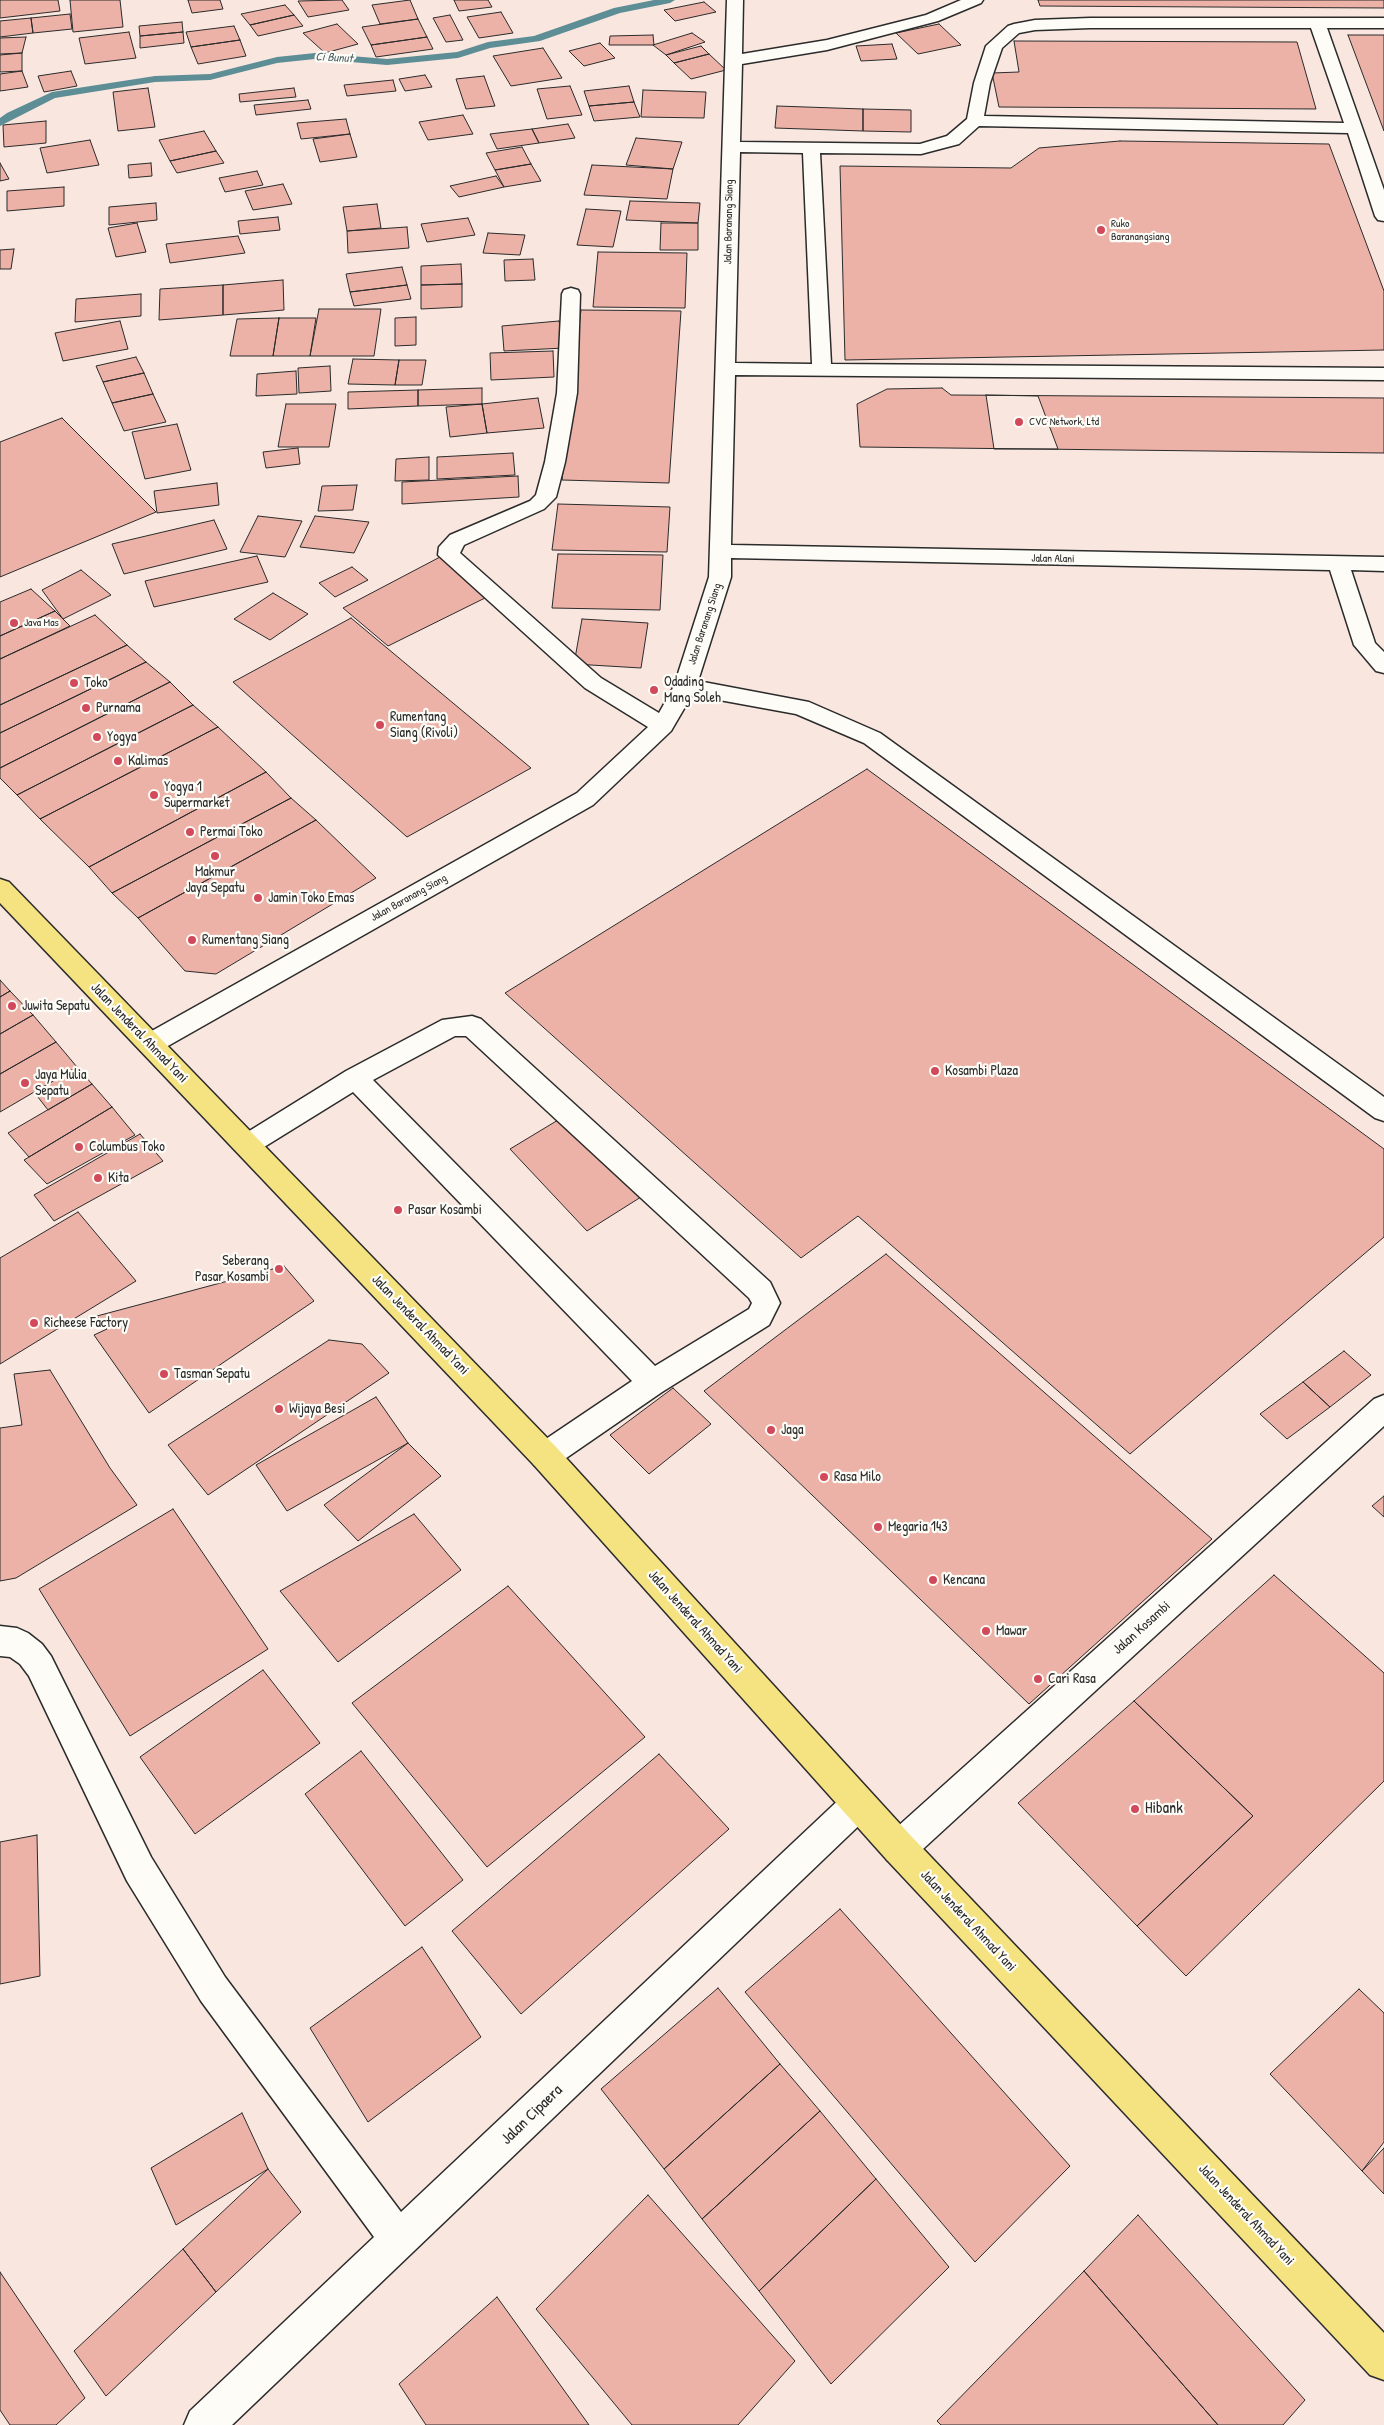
<!DOCTYPE html>
<html>
<head>
<meta charset="utf-8">
<style>
	body { margin:0 }
	canvas { display:block; background:#f8e6df }
</style>
</head>
<body>
<canvas width="1384" height="2425"></canvas>
<script>
const c = document.querySelector('canvas').getContext('2d');
c.lineJoin = 'round';
const toPath = rows => new Path2D(rows.map(r => 'M' + r).join(''));
function paint(path, color) { c.fillStyle = color; c.fill(path, 'evenodd'); }
function strokePath(path, color, width, dash) { c.strokeStyle = color; c.lineWidth = width; c.lineCap = dash ? 'butt' : 'round'; c.setLineDash(dash || []); c.stroke(path); }
function drawText(font, color, halo, rows, align = 'center') {
  c.font = font + ' "Patrick Hand",sans-serif'; c.lineWidth = 4.5; c.setLineDash([]); c.textBaseline = 'middle'; c.strokeStyle = halo; c.fillStyle = color; for (const [text, x, y, turn = 0] of rows) {
    c.save(); c.translate(x, y); c.rotate((+turn || 0) * Math.PI / 180); c.textAlign = isNaN(turn) ? turn : align; if (halo) c.strokeText(text, 0, 0); c.fillText(text, 0, 0); c.restore();
  }
}
paint(toPath([
	[654,0,675,0,670,3,620,13,540,41,490,48,458,58,387,65,315,59,277,63,210,80,155,82,55,98,0,126,0,118,7,113,52,92,155,76,210,74,277,57,315,53,387,59,457,52,488,42,534,36,614,8,654,0]
]), '#5d8d95');
const building = toPath([
	[0,0,58,0,60,11,0,18,0,0],
	[70,0,120,0,123,27,73,32,70,0],
	[188,0,220,0,223,9,192,13,188,0],
	[342,0,349,10,308,17,298,1,342,0],
	[410,0,418,19,380,24,372,5,410,0],
	[454,0,488,0,492,7,459,11,454,0],
	[1038,0,1384,0,1384,8,1040,6,1038,0],
	[704,2,716,12,675,21,664,10,704,2],
	[285,5,294,15,250,25,241,14,285,5],
	[501,12,513,33,479,38,467,17,501,12],
	[70,14,72,29,33,33,31,18,70,14],
	[294,15,303,26,258,36,250,25,294,15],
	[450,15,463,40,446,42,433,18,450,15],
	[31,18,33,33,0,37,0,21,31,18],
	[418,19,427,37,371,45,362,27,418,19],
	[182,22,183,32,140,36,139,26,182,22],
	[337,24,358,44,325,53,303,33,337,24],
	[939,24,961,45,918,54,896,33,939,24],
	[234,26,240,40,191,47,186,32,234,26],
	[129,32,136,58,85,64,79,38,129,32],
	[183,32,184,43,140,48,140,36,183,32],
	[692,33,705,42,666,55,653,45,692,33],
	[653,35,654,45,609,45,610,36,653,35],
	[1348,35,1384,35,1384,131,1348,35],
	[26,37,22,53,0,54,0,38,26,37],
	[427,37,433,49,376,57,371,45,427,37],
	[240,40,246,56,198,64,191,47,240,40],
	[1014,41,1297,42,1316,109,999,107,992,73,1019,72,1014,41],
	[600,43,615,58,584,66,569,51,600,43],
	[892,44,897,59,861,61,856,46,892,44],
	[701,46,709,54,674,63,666,55,701,46],
	[543,48,562,78,511,86,493,56,543,48],
	[22,53,22,71,0,72,0,55,22,53],
	[709,54,726,70,691,79,674,63,709,54],
	[22,71,28,87,0,91,0,74,22,71],
	[71,71,77,86,44,92,38,76,71,71],
	[425,75,432,87,405,91,399,79,425,75],
	[484,76,495,106,466,109,456,79,484,76],
	[393,80,396,91,347,96,344,85,393,80],
	[570,86,582,115,547,119,537,89,570,86],
	[629,86,634,102,589,106,584,91,629,86],
	[148,88,155,127,118,131,113,92,148,88],
	[294,88,296,97,240,102,239,94,294,88],
	[643,90,706,92,704,118,641,117,643,90],
	[308,100,311,109,256,115,254,105,308,100],
	[634,102,640,117,594,121,589,106,634,102],
	[777,106,863,109,863,131,775,128,777,106],
	[863,109,911,110,911,132,863,131,863,109],
	[463,115,473,134,428,140,419,122,463,115],
	[346,119,350,134,301,139,297,123,346,119],
	[46,121,46,143,4,147,3,125,46,121],
	[568,124,575,138,539,143,532,129,568,124],
	[532,129,539,143,497,149,490,134,532,129],
	[204,131,216,151,170,161,159,140,204,131],
	[350,134,357,157,320,162,313,139,350,134],
	[636,138,682,142,673,169,626,165,636,138],
	[90,140,99,165,47,173,40,148,90,140],
	[1120,141,1329,144,1384,291,1384,350,845,360,840,166,1011,168,1039,148,1120,141],
	[522,147,531,164,495,170,486,153,522,147],
	[216,151,224,163,177,173,170,161,216,151],
	[0,163,9,179,0,181,0,163],
	[151,163,152,176,129,178,128,165,151,163],
	[531,164,541,181,504,187,495,170,531,164],
	[592,165,673,169,667,199,584,195,592,165],
	[257,171,263,185,225,192,219,178,257,171],
	[496,176,504,187,459,197,450,186,496,176],
	[283,184,292,204,253,210,245,191,283,184],
	[64,187,64,206,7,211,7,191,64,187],
	[630,201,700,203,698,223,626,220,630,201],
	[156,203,157,220,109,225,109,207,156,203],
	[377,204,381,228,347,231,343,207,377,204],
	[586,209,621,211,613,247,577,245,586,209],
	[278,217,280,230,240,234,238,221,278,217],
	[468,218,475,235,427,242,421,224,468,218],
	[137,223,146,252,116,257,108,228,137,223],
	[661,223,698,223,698,250,660,250,661,223],
	[407,227,409,248,348,253,347,231,407,227],
	[488,233,525,235,520,255,483,253,488,233],
	[238,236,245,253,170,263,166,244,238,236],
	[14,249,11,269,0,269,0,250,14,249],
	[598,252,687,253,685,308,593,307,598,252],
	[533,259,535,280,505,281,504,260,533,259],
	[461,264,462,284,421,285,421,266,461,264],
	[402,267,407,285,350,292,346,274,402,267],
	[283,280,284,310,223,315,223,285,283,280],
	[462,284,462,307,421,309,421,285,462,284],
	[223,285,223,315,159,320,160,289,223,285],
	[407,285,411,299,354,306,350,292,407,285],
	[141,294,141,316,75,322,76,299,141,294],
	[319,309,381,309,374,356,310,356,319,309],
	[581,310,681,311,669,483,562,480,581,310],
	[416,317,416,345,395,346,395,318,416,317],
	[279,318,316,318,310,356,273,356,279,318],
	[279,318,273,356,230,356,237,319,279,318],
	[120,321,128,349,63,361,55,333,120,321],
	[559,321,564,348,504,351,502,326,559,321],
	[553,351,554,377,491,380,490,353,553,351],
	[136,357,144,373,103,382,96,366,136,357],
	[353,359,399,360,395,385,348,384,353,359],
	[399,360,426,360,422,385,395,385,399,360],
	[330,366,331,391,299,393,298,368,330,366],
	[296,371,297,394,256,396,257,374,296,371],
	[144,373,153,394,112,403,103,382,144,373],
	[482,388,482,404,418,406,418,390,482,388],
	[942,388,951,395,1384,398,1384,453,860,447,857,404,887,389,942,388],
	[418,390,418,406,348,409,348,392,418,390],
	[153,394,166,422,124,431,112,403,153,394],
	[986,395,1038,396,1058,449,994,449,986,395],
	[538,398,544,428,487,433,482,404,538,398],
	[286,404,336,404,329,447,278,447,286,404],
	[482,404,487,433,450,437,446,407,482,404],
	[62,418,156,512,0,577,0,442,62,418],
	[177,424,191,470,145,479,132,432,177,424],
	[298,448,300,464,266,468,263,452,298,448],
	[513,453,515,475,437,479,437,457,513,453],
	[429,457,429,480,395,481,396,459,429,457],
	[518,476,519,497,402,504,402,482,518,476],
	[217,483,219,505,157,513,154,491,217,483],
	[357,485,353,510,318,511,322,486,357,485],
	[558,504,670,507,667,552,552,550,558,504],
	[258,516,302,521,285,557,240,552,258,516],
	[315,516,369,522,354,553,300,547,315,516],
	[214,520,227,549,124,574,112,544,214,520],
	[558,554,663,555,660,610,552,608,558,554],
	[257,556,268,582,154,607,145,581,257,556],
	[440,557,487,597,388,646,343,608,440,557],
	[352,567,368,580,335,597,319,583,352,567],
	[81,570,111,595,63,619,42,590,81,570],
	[31,589,55,611,0,636,0,602,31,589],
	[273,593,308,614,270,640,234,619,273,593],
	[55,611,70,626,0,659,0,636,55,611],
	[95,615,127,645,0,705,0,659,95,615],
	[351,618,531,768,407,837,233,682,351,618],
	[582,619,648,623,641,668,574,664,582,619],
	[127,645,146,662,0,733,0,705,127,645],
	[146,662,170,682,0,768,0,733,146,662],
	[170,682,193,705,17,795,0,778,0,768,170,682],
	[193,705,218,727,40,819,17,795,193,705],
	[218,727,266,772,89,867,40,819,218,727],
	[867,769,1384,1149,1384,1237,1130,1454,858,1216,801,1258,505,993,867,769],
	[266,772,291,798,112,893,89,867,266,772],
	[291,798,316,820,138,918,112,893,291,798],
	[316,820,376,878,216,974,185,971,138,918,316,820],
	[0,980,10,991,0,997,0,980],
	[10,991,33,1015,0,1034,0,997,10,991],
	[33,1015,56,1042,0,1074,0,1034,33,1015],
	[56,1042,77,1067,0,1112,0,1074,56,1042],
	[77,1067,92,1084,48,1110,34,1092,77,1067],
	[92,1084,112,1107,29,1157,8,1133,92,1084],
	[112,1107,135,1135,47,1184,24,1160,112,1107],
	[563,1117,641,1197,587,1231,510,1149,563,1117],
	[140,1134,163,1161,54,1221,34,1195,140,1134],
	[78,1212,136,1281,0,1364,0,1258,78,1212],
	[886,1254,1212,1539,1029,1704,704,1391,886,1254],
	[284,1266,314,1301,149,1413,94,1335,107,1329,97,1316,284,1266],
	[329,1340,362,1344,389,1373,208,1495,168,1445,329,1340],
	[1344,1351,1371,1375,1330,1407,1303,1382,1344,1351],
	[50,1370,110,1468,137,1505,16,1578,0,1581,0,1428,22,1425,14,1374,50,1370],
	[1303,1382,1330,1407,1287,1439,1260,1414,1303,1382],
	[673,1388,711,1424,649,1474,610,1435,673,1388],
	[376,1397,408,1443,287,1511,256,1465,376,1397],
	[408,1443,441,1476,358,1541,324,1505,408,1443],
	[1384,1496,1384,1517,1372,1506,1384,1496],
	[173,1509,268,1649,130,1736,39,1589,173,1509],
	[414,1514,461,1570,338,1662,280,1591,414,1514],
	[1274,1575,1384,1673,1384,1781,1186,1976,1137,1926,1253,1816,1134,1701,1274,1575],
	[508,1586,645,1737,487,1867,352,1703,508,1586],
	[263,1670,320,1743,195,1834,140,1757,263,1670],
	[1134,1701,1253,1816,1137,1926,1018,1803,1134,1701],
	[361,1751,463,1880,405,1926,305,1794,361,1751],
	[659,1754,729,1829,521,2014,452,1931,659,1754],
	[37,1835,40,1976,0,1984,0,1842,37,1835],
	[840,1909,1070,2166,975,2262,745,1992,840,1909],
	[422,1947,481,2037,368,2122,310,2028,422,1947],
	[718,1988,780,2064,664,2169,601,2089,718,1988],
	[1359,1989,1384,2013,1384,2142,1362,2171,1270,2074,1359,1989],
	[780,2064,820,2111,702,2219,664,2169,780,2064],
	[820,2111,876,2179,759,2291,702,2219,820,2111],
	[242,2113,268,2169,176,2225,151,2168,242,2113],
	[1384,2148,1384,2194,1362,2171,1384,2148],
	[268,2169,301,2212,216,2292,183,2249,268,2169],
	[876,2179,949,2267,831,2384,759,2291,876,2179],
	[648,2195,795,2361,738,2425,632,2425,536,2309,648,2195],
	[1138,2215,1305,2400,1283,2425,1218,2425,1084,2271,1138,2215],
	[183,2249,216,2292,106,2396,74,2351,183,2249],
	[1084,2271,1218,2425,941,2425,937,2421,1084,2271],
	[0,2272,85,2398,56,2425,10,2425,0,2410,0,2272],
	[497,2297,589,2425,426,2425,399,2384,497,2297]
]);
paint(building, '#ecb2a7');
strokePath(building, '#2b2b2b', 1);
const minor = toPath([
	[727,0,743,0,742,54,827,40,926,15,961,0,983,0,981,3,938,21,827,50,742,64,740,142,920,144,947,136,967,119,974,83,986,46,1008,26,1014,24,1035,20,1090,18,1384,18,1384,28,1327,28,1384,190,1384,221,1378,220,1375,216,1348,133,979,126,959,144,921,154,820,153,831,364,1384,368,1384,380,735,375,731,545,1384,557,1384,571,1351,570,1375,643,1384,652,1384,673,1376,671,1354,645,1330,570,731,558,731,577,698,681,809,702,880,733,1384,1097,1384,1121,1375,1118,864,743,796,714,692,695,671,731,593,805,159,1051,150,1054,141,1051,137,1044,141,1037,577,793,648,727,585,688,438,555,439,547,450,535,530,501,536,495,545,462,557,393,562,294,564,290,571,288,578,290,580,294,577,393,565,462,556,497,544,509,464,545,460,553,601,678,659,713,674,686,709,577,727,0],
	[1090,28,1311,28,1344,123,984,116,990,83,1002,48,1019,33,1035,30,1090,28],
	[740,152,803,153,812,364,735,363,740,152],
	[472,1016,481,1019,770,1282,780,1303,769,1325,662,1392,556,1465,545,1469,534,1465,530,1456,534,1447,632,1381,353,1092,256,1152,247,1155,238,1152,234,1145,238,1138,346,1071,442,1020,472,1016],
	[455,1036,466,1036,749,1298,752,1303,749,1309,655,1366,373,1080,455,1036],
	[1384,1395,1384,1426,911,1860,899,1864,887,1860,882,1848,887,1836,1374,1399,1384,1395],
	[0,1626,17,1628,28,1633,42,1644,51,1656,151,1857,225,1977,401,2212,846,1793,858,1788,870,1793,875,1804,870,1815,232,2425,184,2425,190,2411,374,2237,201,2001,127,1881,29,1676,20,1664,10,1657,0,1656,0,1626]
]);
const major = toPath([
	[0,879,9,882,556,1447,911,1836,1384,2333,1384,2380,1370,2375,887,1860,534,1465,0,903,0,879]
]);
strokePath(minor, '#2b2b2b', 3);
strokePath(major, '#2b2b2b', 3);
paint(minor, '#fdfcf7');
paint(major, '#f5e382');
for (const [x, y, r, color] of [
	[1101,230,5,"#d1495b"],
	[1019,422,5,"#d1495b"],
	[14,623,5,"#d1495b"],
	[74,683,5,"#d1495b"],
	[654,690,5,"#d1495b"],
	[86,708,5,"#d1495b"],
	[380,725,5,"#d1495b"],
	[97,737,5,"#d1495b"],
	[118,761,5,"#d1495b"],
	[154,795,5,"#d1495b"],
	[190,832,5,"#d1495b"],
	[215,856,5,"#d1495b"],
	[258,898,5,"#d1495b"],
	[192,940,5,"#d1495b"],
	[12,1006,5,"#d1495b"],
	[935,1071,5,"#d1495b"],
	[25,1083,5,"#d1495b"],
	[79,1147,5,"#d1495b"],
	[98,1178,5,"#d1495b"],
	[398,1210,5,"#d1495b"],
	[279,1269,5,"#d1495b"],
	[34,1323,5,"#d1495b"],
	[164,1374,5,"#d1495b"],
	[279,1409,5,"#d1495b"],
	[771,1430,5,"#d1495b"],
	[824,1477,5,"#d1495b"],
	[878,1527,5,"#d1495b"],
	[933,1580,5,"#d1495b"],
	[986,1631,5,"#d1495b"],
	[1038,1679,5,"#d1495b"],
	[1135,1809,5,"#d1495b"]
]) { const dot = new Path2D(); dot.arc(x, y, r, 0, 2 * Math.PI); c.fillStyle = color; c.fill(dot); strokePath(dot, '#fdfcf7', 2); }
drawText('11px', '#2b2b2b', '#fdfcf7', [
	["Jalan Baranang Siang",729,222,-89],
	["Jalan Alani",1053,559,1],
	["Jalan Baranang Siang",705,624,-72],
	["Jalan Baranang Siang",409,898,-29]
]);
drawText('11px', '#2b2b2b', '#fdfcf7', [
	["Ruko",1111,224],
	["Baranangsiang",1111,237],
	["CVC Network, Ltd",1029,422],
	["Java Mas",24,623]
], 'left');
drawText('italic 12px', '#445c60', '#fdfcf7', [
	["Ci Bunut",334,58,3]
]);
drawText('14px', '#2b2b2b', '#fdfcf7', [
	["Odading",664,682],
	["Mang Soleh",664,698],
	["Toko",84,683],
	["Purnama",96,708],
	["Rumentang",390,717],
	["Siang (Rivoli)",390,733],
	["Yogya",107,737],
	["Kalimas",128,761],
	["Yogya 1",164,787],
	["Supermarket",164,803],
	["Permai Toko",200,832],
	["Makmur",215,872,"center"],
	["Jaya Sepatu",215,888,"center"],
	["Jamin Toko Emas",268,898],
	["Rumentang Siang",202,940],
	["Juwita Sepatu",22,1006],
	["Kosambi Plaza",945,1071],
	["Jaya Mulia",35,1075],
	["Sepatu",35,1091],
	["Columbus Toko",89,1147],
	["Kita",108,1178],
	["Pasar Kosambi",408,1210],
	["Seberang",269,1261,"right"],
	["Pasar Kosambi",269,1277,"right"],
	["Richeese Factory",44,1323],
	["Tasman Sepatu",174,1374],
	["Wijaya Besi",289,1409],
	["Jaga",781,1430],
	["Rasa Milo",834,1477],
	["Megaria 143",888,1527],
	["Kencana",943,1580],
	["Mawar",996,1631],
	["Cari Rasa",1048,1679]
], 'left');
drawText('14px', '#2b2b2b', '#fdfcf7', [
	["Jalan Jenderal Ahmad Yani",139,1033,46],
	["Jalan Jenderal Ahmad Yani",420,1325,46],
	["Jalan Jenderal Ahmad Yani",695,1622,48],
	["Jalan Kosambi",1142,1628,-42],
	["Jalan Jenderal Ahmad Yani",968,1921,47],
	["Jalan Jenderal Ahmad Yani",1246,2215,47]
]);
drawText('16px', '#2b2b2b', '#fdfcf7', [
	["Hibank",1145,1809]
], 'left');
drawText('16px', '#2b2b2b', '#fdfcf7', [
	["Jalan Cipaera",532,2115,-44]
]);
</script>
</body>
</html>
